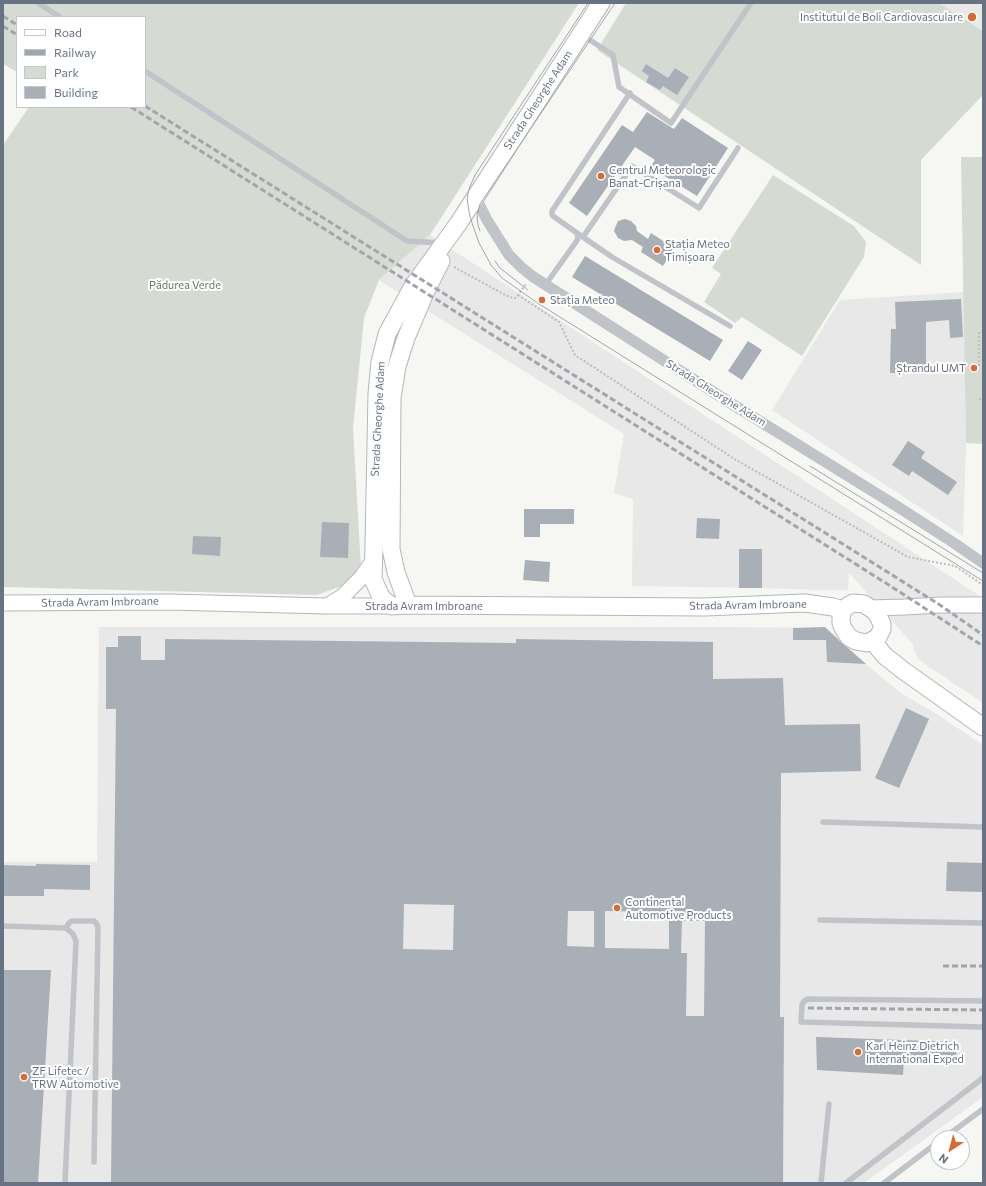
<!DOCTYPE html>
<html>
<head>
<meta charset="utf-8">
<style>
	body { margin:0 }
	#map { position:relative; width:986px; height:1186px; overflow:hidden; background:#f6f6f3; font-family:Commissioner,sans-serif }
	canvas { display:block }
	.frame { position:absolute; inset:0; border:4px solid #677383; pointer-events:none }
	.legend { position:absolute; left:16px; top:16px; width:130px; height:92px; box-sizing:border-box; background:#fff; border:1px solid #c2c7cd; margin:0; padding:5px 7px; list-style:none; font-size:12px; color:#677383 }
	.legend li { display:flex; align-items:center; gap:8px; height:20px }
	.legend b { width:20px; border:1px solid #c2c7cd }
	.north { position:absolute; left:930px; top:1130px; width:40px; height:40px; box-sizing:border-box; background:#fff; border:1px solid #c2c7cd; border-radius:50%; rotate:216deg; font-size:11px; font-weight:700; line-height:16px; text-align:center; color:#677383 }
	.north::after { content:''; display:block; margin:auto; width:14px; height:18px; background:#da6a30; clip-path:polygon(50% 0,100% 100%,50% 72%,0 100%) }
</style>
</head>
<body>
<div id="map">
<canvas width="986" height="1186"></canvas>
<div class="frame"></div>
<ul class="legend">
<li><b style="height:5px;background:#fff"></b>Road</li>
<li><b style="height:5px;background:#a1a6ac"></b>Railway</li>
<li><b style="height:11px;background:#d5dbd3"></b>Park</li>
<li><b style="height:11px;background:#a9afb6"></b>Building</li>
</ul>
<div class="north">N</div>
</div>
<script>
const c = document.querySelector('canvas').getContext('2d');
c.lineJoin = 'round';
function paint(path, color) { c.fillStyle = color; c.fill(path, 'evenodd'); }
const toPath = rows => new Path2D(rows.map(r => 'M' + r).join(''));
function strokePath(path, color, width, dash) { c.strokeStyle = color; c.lineWidth = width; c.lineCap = dash ? 'butt' : 'round'; c.setLineDash(dash || []); c.stroke(path); }
function drawText(font, color, halo, rows, align = 'center') {
  c.font = font + ' Commissioner,sans-serif'; c.lineWidth = 4; c.setLineDash([]); c.textBaseline = 'middle'; c.strokeStyle = halo; c.fillStyle = color; for (const [text, x, y, turn = 0] of rows) {
    c.save(); c.translate(x, y); c.rotate((+turn || 0) * Math.PI / 180); c.textAlign = isNaN(turn) ? turn : align; if (halo) c.strokeText(text, 0, 0); c.fillText(text, 0, 0); c.restore();
  }
}
paint(toPath([
	[939,3,983,3,983,31],
	[430,235,983,598,983,703,919,660,915,652,912,643,849,573,848,590,822,590,762,588,632,586,633,499,614,493,624,434,379,280],
	[964,292,966,443,963,536,772,410,840,300],
	[99,627,725,627,826,628,861,660,902,694,932,711,983,745,983,1097,864,1183,3,1183,3,862,97,862]
]), '#e7e8e7');
paint(toPath([
	[3,3,579,3,430,235,379,280,364,318,353,429,361,568,350,583,317,595,3,587,3,145,29,107,145,107,145,17,17,17,17,72,3,64],
	[626,3,939,3,983,31,983,95,921,160,921,265,597,50],
	[961,157,983,157,983,444,966,443],
	[773,175,854,226,866,242,864,257,802,356,742,317,735,323,704,302,721,274,712,268]
]), '#d5dbd3');
paint(toPath([
	[646,64,668,78,675,68,689,77,677,95,663,86,660,90,646,82,649,76,642,71],
	[647,112,669,126,674,129,682,118,728,148,697,196,650,167,655,160,635,147,587,216,569,203,622,125,633,132],
	[625,219,631,221,636,226,637,231,648,239,651,233,674,248,663,266,641,252,643,247,632,240,624,241,618,238,614,231,615,228,618,221],
	[585,256,723,340,710,361,572,277],
	[961,299,963,337,950,338,949,320,926,322,926,373,890,373,891,329,896,329,895,302],
	[748,341,762,350,742,380,728,371],
	[908,441,925,452,921,458,957,482,948,495,912,471,909,476,892,465],
	[524,509,574,509,574,524,540,524,540,537,524,537],
	[697,518,720,519,719,539,696,538],
	[322,522,349,523,348,558,320,557],
	[193,536,221,537,220,556,192,554],
	[739,549,762,549,762,588,739,588],
	[525,560,550,562,549,582,523,580],
	[825,627,844,645,848,648,866,664,827,662,826,640,793,640,793,628],
	[118,636,141,636,141,660,165,660,165,639,516,643,516,639,713,642,713,679,783,678,785,725,860,724,861,771,781,773,780,1017,784,1017,783,1183,111,1183,116,709,106,709,106,647,118,647],
	[404,904,454,905,453,950,403,949],
	[568,911,594,911,594,947,567,946],
	[605,911,669,912,669,949,605,948],
	[682,921,705,921,704,1016,686,1016,687,953,681,953],
	[906,708,929,719,899,788,875,778],
	[947,862,983,863,983,892,946,891],
	[36,864,90,865,90,890,44,889,44,896,3,896,3,865,36,866],
	[3,970,51,970,38,1183,3,1183],
	[816,1037,957,1042,956,1058,904,1057,903,1075,817,1070]
]), '#a9afb6');
const secondary = toPath([
	[3,603,168,602,327,606,391,606],
	[327,606,342,597,362,577,373,561],
	[870,608,904,607,940,605,983,605]
]);
const primary = toPath([
	[601,3,458,224,413,286,387,334,380,362,377,394,374,545,373,579,381,597,391,606,408,605,704,607,805,603,833,607,843,610],
	[853,603,864,604,876,612,882,624,882,629,878,637,873,640,867,643,856,641,849,637,844,630,841,623,841,617,843,610,849,605,853,603],
	[408,605,396,572,391,549,392,398,397,366,406,338,425,293,441,261],
	[873,640,879,649,885,656,904,671,983,727]
]);
strokePath(secondary, '#b2b6bc', 17);
strokePath(primary, '#b3b7bb', 19);
strokePath(toPath([
	[454,267,509,297,515,298,518,295,526,284],
	[518,295,559,322,575,355,736,460,908,557,955,566,983,585],
	[983,332,979,332,979,365,983,365],
	[979,399,983,399]
]), '#babcbf', 2, [2, 2]);
strokePath(toPath([
	[38,3,60,17],
	[582,35,613,55,619,87,671,123,751,3],
	[145,71,407,241,442,243],
	[630,93,552,211,552,214,553,216,577,233,612,257,730,326],
	[583,237,632,166,699,208,738,148],
	[546,284,576,242,578,238,577,233],
	[823,822,983,827],
	[820,920,983,923],
	[3,926,66,928,73,934,76,941,65,1183],
	[66,928,69,923,72,921,94,921,96,923,98,927,94,1162],
	[983,1001,808,999,804,1001,802,1005,801,1022,983,1027],
	[944,1138,983,1109],
	[821,1183,829,1104],
	[846,1183,983,1078],
	[884,1183,938,1142]
]), '#c0c3c7', 5.5);
strokePath(toPath([
	[475,196,487,220,509,255,521,267,532,276,732,404,895,505,954,543,983,563]
]), '#c0c3c7', 11);
strokePath(secondary, '#fff', 15);
strokePath(primary, '#fff', 17);
strokePath(toPath([
	[588,3,475,175,469,189,467,199,470,217,479,243,491,265,502,278,539,304,983,581],
	[480,231,478,225,477,215,480,204,615,3],
	[495,261,500,268,528,290],
	[810,466,983,573]
]), '#a1a6ac', 1);
strokePath(toPath([
	[3,16,17,25],
	[3,26,17,35],
	[145,106,940,605,983,635],
	[131,107,892,587,983,646],
	[943,966,983,966],
	[808,1008,983,1010]
]), '#a1a6ac', 3, [6, 3]);
for (const [x, y, r, color] of [
	[972,17,5,"#da6a30"],
	[601,176,4,"#da6a30"],
	[657,250,4,"#da6a30"],
	[542,300,4,"#da6a30"],
	[974,368,4,"#da6a30"],
	[617,908,4,"#da6a30"],
	[858,1052,4,"#da6a30"],
	[24,1077,4,"#da6a30"]
]) { const dot = new Path2D(); dot.arc(x, y, r, 0, 2 * Math.PI); c.fillStyle = color; c.fill(dot); strokePath(dot, '#fff', 1.5); }
drawText('11px', '#677383', '#fff', [
	["Institutul de Boli Cardiovasculare",963,17,"right"],
	["Centrul Meteorologic",609,170],
	["Banat-Crișana",609,183],
	["Stația Meteo",665,244],
	["Timișoara",665,257],
	["Stația Meteo",550,300],
	["Ștrandul UMT",966,368,"right"],
	["Continental",625,902],
	["Automotive Products",625,915],
	["Karl Heinz Dietrich",866,1046],
	["International Exped",866,1059],
	["ZF Lifetec /",32,1071],
	["TRW Automotive",32,1084]
], 'left');
drawText('11px', '#677383', '#fff', [
	["Strada Gheorghe Adam",538,100,-57],
	["Strada Gheorghe Adam",716,393,32],
	["Strada Gheorghe Adam",378,419,-87],
	["Strada Avram Imbroane",100,602,-1],
	["Strada Avram Imbroane",748,605,-1],
	["Strada Avram Imbroane",424,606]
]);
drawText('11px', '#677a65', '#fff', [
	["Pădurea Verde",185,285]
]);
</script>
</body>
</html>
